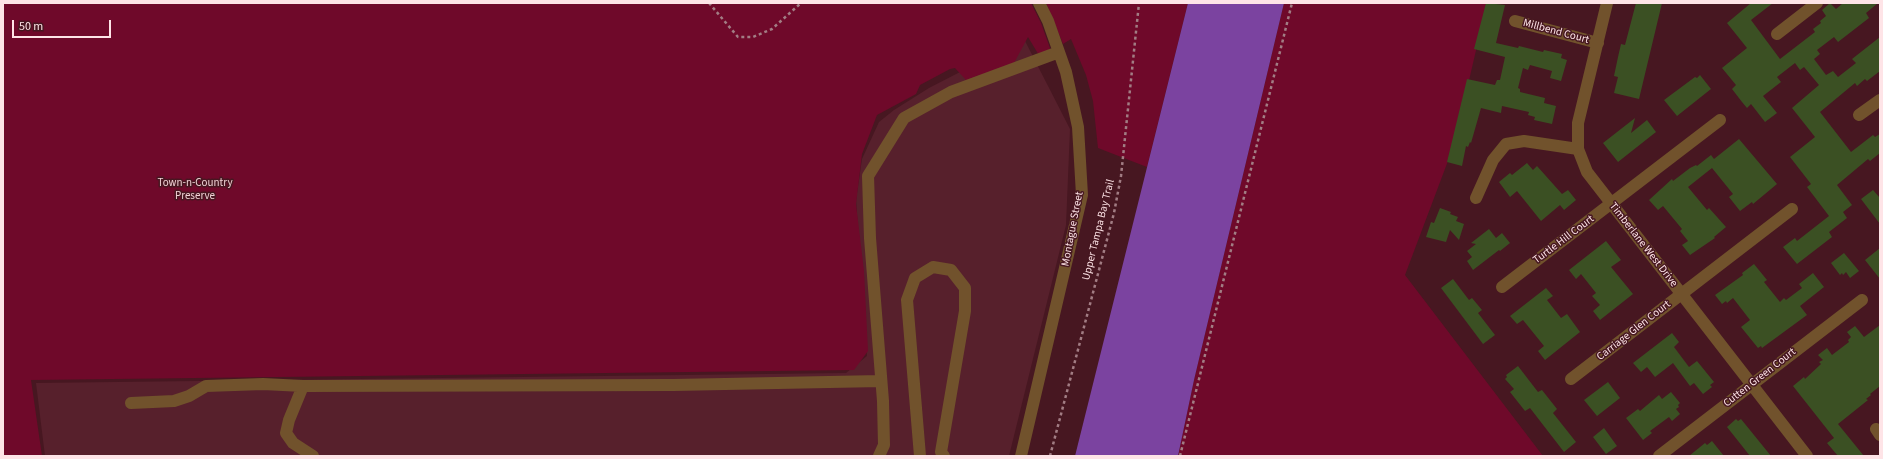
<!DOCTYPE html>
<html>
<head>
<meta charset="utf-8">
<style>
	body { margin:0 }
	#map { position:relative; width:1883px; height:459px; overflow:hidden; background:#471721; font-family:"Source Sans 3",sans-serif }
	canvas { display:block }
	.frame { position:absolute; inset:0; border:4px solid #fee4e7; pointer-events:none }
	.scale { position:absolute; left:12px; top:20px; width:99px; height:18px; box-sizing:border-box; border:2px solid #fee4e7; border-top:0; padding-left:5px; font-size:12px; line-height:14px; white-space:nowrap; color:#fee4e7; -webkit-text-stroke:3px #471721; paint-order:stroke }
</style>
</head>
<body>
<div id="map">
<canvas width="1883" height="459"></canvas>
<div class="frame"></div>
<div class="scale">50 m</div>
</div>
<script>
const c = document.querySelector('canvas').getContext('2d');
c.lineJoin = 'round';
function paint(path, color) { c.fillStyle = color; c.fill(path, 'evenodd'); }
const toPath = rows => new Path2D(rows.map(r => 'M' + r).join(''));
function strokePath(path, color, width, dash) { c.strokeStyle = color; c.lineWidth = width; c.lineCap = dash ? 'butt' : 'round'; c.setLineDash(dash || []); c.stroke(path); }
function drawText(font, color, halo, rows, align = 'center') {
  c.font = font + ' "Source Sans 3",sans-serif'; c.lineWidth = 3; c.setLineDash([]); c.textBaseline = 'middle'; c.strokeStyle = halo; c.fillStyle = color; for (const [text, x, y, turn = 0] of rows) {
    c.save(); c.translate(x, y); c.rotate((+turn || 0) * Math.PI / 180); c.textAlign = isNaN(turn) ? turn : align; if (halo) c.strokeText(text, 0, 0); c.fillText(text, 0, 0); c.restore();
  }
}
paint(toPath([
	[1024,39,1070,129,1066,225,1009,456,45,456,36,383,846,373,867,356,856,200,862,159,879,122,894,110,929,88]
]), '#57202c');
paint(toPath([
	[3,3,1031,3,1041,23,1051,51,1040,57,1028,37,1014,63,966,80,955,68,950,69,920,85,916,94,877,115,862,154,856,204,864,271,868,351,854,370,31,380,42,456,3,456],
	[1046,3,1188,3,1147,167,1098,148,1093,101,1086,75,1071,39,1063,44],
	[1284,3,1487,3,1454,145,1405,275,1543,456,1178,456,1194,380]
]), '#6f092a');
paint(toPath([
	[1188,3,1284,3,1194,380,1178,456,1075,456]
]), '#7b43a0');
paint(toPath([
	[1486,3,1505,5,1496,43,1518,48,1519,46,1543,52,1544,50,1562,54,1561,58,1567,60,1561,81,1550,78,1552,71,1530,65,1528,70,1523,68,1518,88,1520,89,1520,92,1545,98,1544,103,1556,106,1552,124,1534,120,1535,117,1528,115,1529,112,1502,106,1501,113,1481,108,1471,143,1470,142,1468,147,1466,146,1462,166,1447,162,1467,79,1495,85,1497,80,1500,80,1505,57,1474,49],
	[1636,3,1662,3,1639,99,1614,93,1618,77,1614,76,1618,57,1621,44,1625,45],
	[1751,3,1773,3,1751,20,1780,59,1815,32,1813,29,1821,23,1820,21,1826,16,1822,10,1830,3,1836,9,1843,3,1878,3,1866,13,1869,18,1838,42,1834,37,1817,50,1820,54,1814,59,1826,75,1833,71,1838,77,1856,63,1852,59,1880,37,1880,71,1867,81,1865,79,1857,86,1855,83,1820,112,1851,152,1873,135,1875,137,1880,134,1880,153,1870,161,1868,159,1837,185,1852,205,1843,212,1847,218,1829,232,1832,237,1797,264,1783,247,1795,238,1797,241,1829,216,1807,187,1811,184,1790,157,1815,137,1792,108,1819,85,1804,67,1800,70,1795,63,1777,77,1781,82,1763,96,1777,113,1765,122,1751,104,1747,108,1742,102,1732,89,1736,85,1722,68,1747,48,1727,23],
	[1700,75,1711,89,1677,116,1664,100,1695,77,1697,78],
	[1635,118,1631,133,1647,120,1656,132,1618,162,1603,143],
	[1739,139,1777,184,1753,204,1752,202,1740,211,1729,197,1733,194,1712,168,1688,187,1707,210,1709,208,1726,227,1714,237,1715,238,1690,255,1682,245,1688,241,1680,231,1682,229,1663,206,1658,210,1649,200,1672,179,1673,181,1690,168,1696,165,1697,166,1711,155,1714,159],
	[1527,163,1533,170,1537,166,1562,194,1568,190,1576,200,1564,210,1560,205,1541,221,1517,191,1510,197,1499,182,1510,173,1512,175],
	[1873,190,1880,198,1880,224,1861,199],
	[1440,208,1451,212,1450,214,1458,217,1456,221,1464,224,1459,240,1450,230,1446,242,1426,237,1431,222,1434,223],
	[1489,229,1496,238,1502,233,1510,243,1500,251,1499,250,1473,270,1467,261,1472,257,1467,251,1476,244,1471,243],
	[1606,241,1621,260,1611,267,1633,294,1600,320,1593,311,1600,305,1592,296,1596,293,1581,274,1576,279,1569,270],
	[1880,248,1880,279,1865,260],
	[1844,253,1859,271,1850,278,1846,272,1843,275,1842,273,1840,275,1831,263],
	[1754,264,1767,280,1764,282,1780,302,1784,298,1786,300,1802,288,1799,284,1813,273,1824,287,1800,306,1807,315,1762,348,1761,346,1758,348,1741,327,1750,320,1733,298,1727,303,1726,301,1722,304,1715,295,1743,275,1742,273],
	[1453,279,1469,300,1472,298,1482,310,1478,313,1495,335,1483,344,1441,288],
	[1546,288,1553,296,1547,300,1561,318,1567,314,1580,332,1545,360,1538,351,1544,346,1523,320,1517,324,1510,316],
	[1880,325,1880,386,1870,394,1871,395,1866,399,1868,400,1838,424,1864,456,1838,456,1827,443,1834,438,1793,386,1804,377,1805,379,1821,364,1819,362,1823,360,1818,355,1827,348,1832,355,1849,342,1848,340,1851,337,1847,332,1855,326,1864,337],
	[1672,333,1679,342,1674,347,1689,367,1697,361,1714,382,1710,385,1712,387,1703,394,1694,383,1690,386,1673,363,1655,377,1647,367,1641,372,1633,363],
	[1518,366,1538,392,1542,390,1557,409,1553,413,1576,442,1564,452,1530,408,1525,411,1510,392,1514,389,1505,379,1507,377,1506,375],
	[1608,382,1620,398,1597,416,1584,400],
	[1671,392,1680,403,1678,405,1679,407,1676,409,1680,414,1672,421,1669,417,1650,431,1652,433,1643,440,1626,418,1638,409,1640,411,1659,395,1662,399],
	[1736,419,1738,421,1741,419,1771,456,1750,456,1727,427],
	[1604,428,1617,446,1606,454,1593,437],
	[1712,441,1724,456,1689,456,1705,443,1707,445]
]), '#3b5023');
strokePath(toPath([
	[709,3,738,37,753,37,772,29,801,3],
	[1050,456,1114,213,1121,176,1139,3],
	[1180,456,1292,3]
]), '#a27d84', 2.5, [3, 3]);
strokePath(toPath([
	[1607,3,1578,123,1578,149,1587,172,1807,456],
	[1515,21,1598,43],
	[1777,34,1817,3],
	[1859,115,1880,100],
	[1476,198,1493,160,1506,144,1524,141,1578,149],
	[1502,287,1720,120],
	[1571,379,1792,209],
	[131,403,174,401,189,396,206,386,263,384,303,386],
	[1876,429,1880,435],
	[313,456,293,443,286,433,289,420,303,386,673,385,881,381],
	[879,456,884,445,883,401,870,238,868,176,904,118,951,92,1059,52],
	[920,456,907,300,915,278,933,267,951,270,965,288,965,311,941,452,944,456],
	[1021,456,1082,195,1078,127,1066,72,1048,21,1039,3],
	[1659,456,1862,300]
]), '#71522c', 12);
drawText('11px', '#fee4e7', '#471721', [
	["Millbend Court",1556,32,15],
	["Montague Street",1073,229,-79],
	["Upper Tampa Bay Trail",1099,230,-76],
	["Turtle Hill Court",1564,240,-37],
	["Timberlane West Drive",1643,245,52],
	["Carriage Glen Court",1634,331,-38],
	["Cutten Green Court",1760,378,-38]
]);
drawText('11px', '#f1d1d5', '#471721', [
	["Town-n-Country",195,184],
	["Preserve",195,197]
]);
</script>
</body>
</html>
